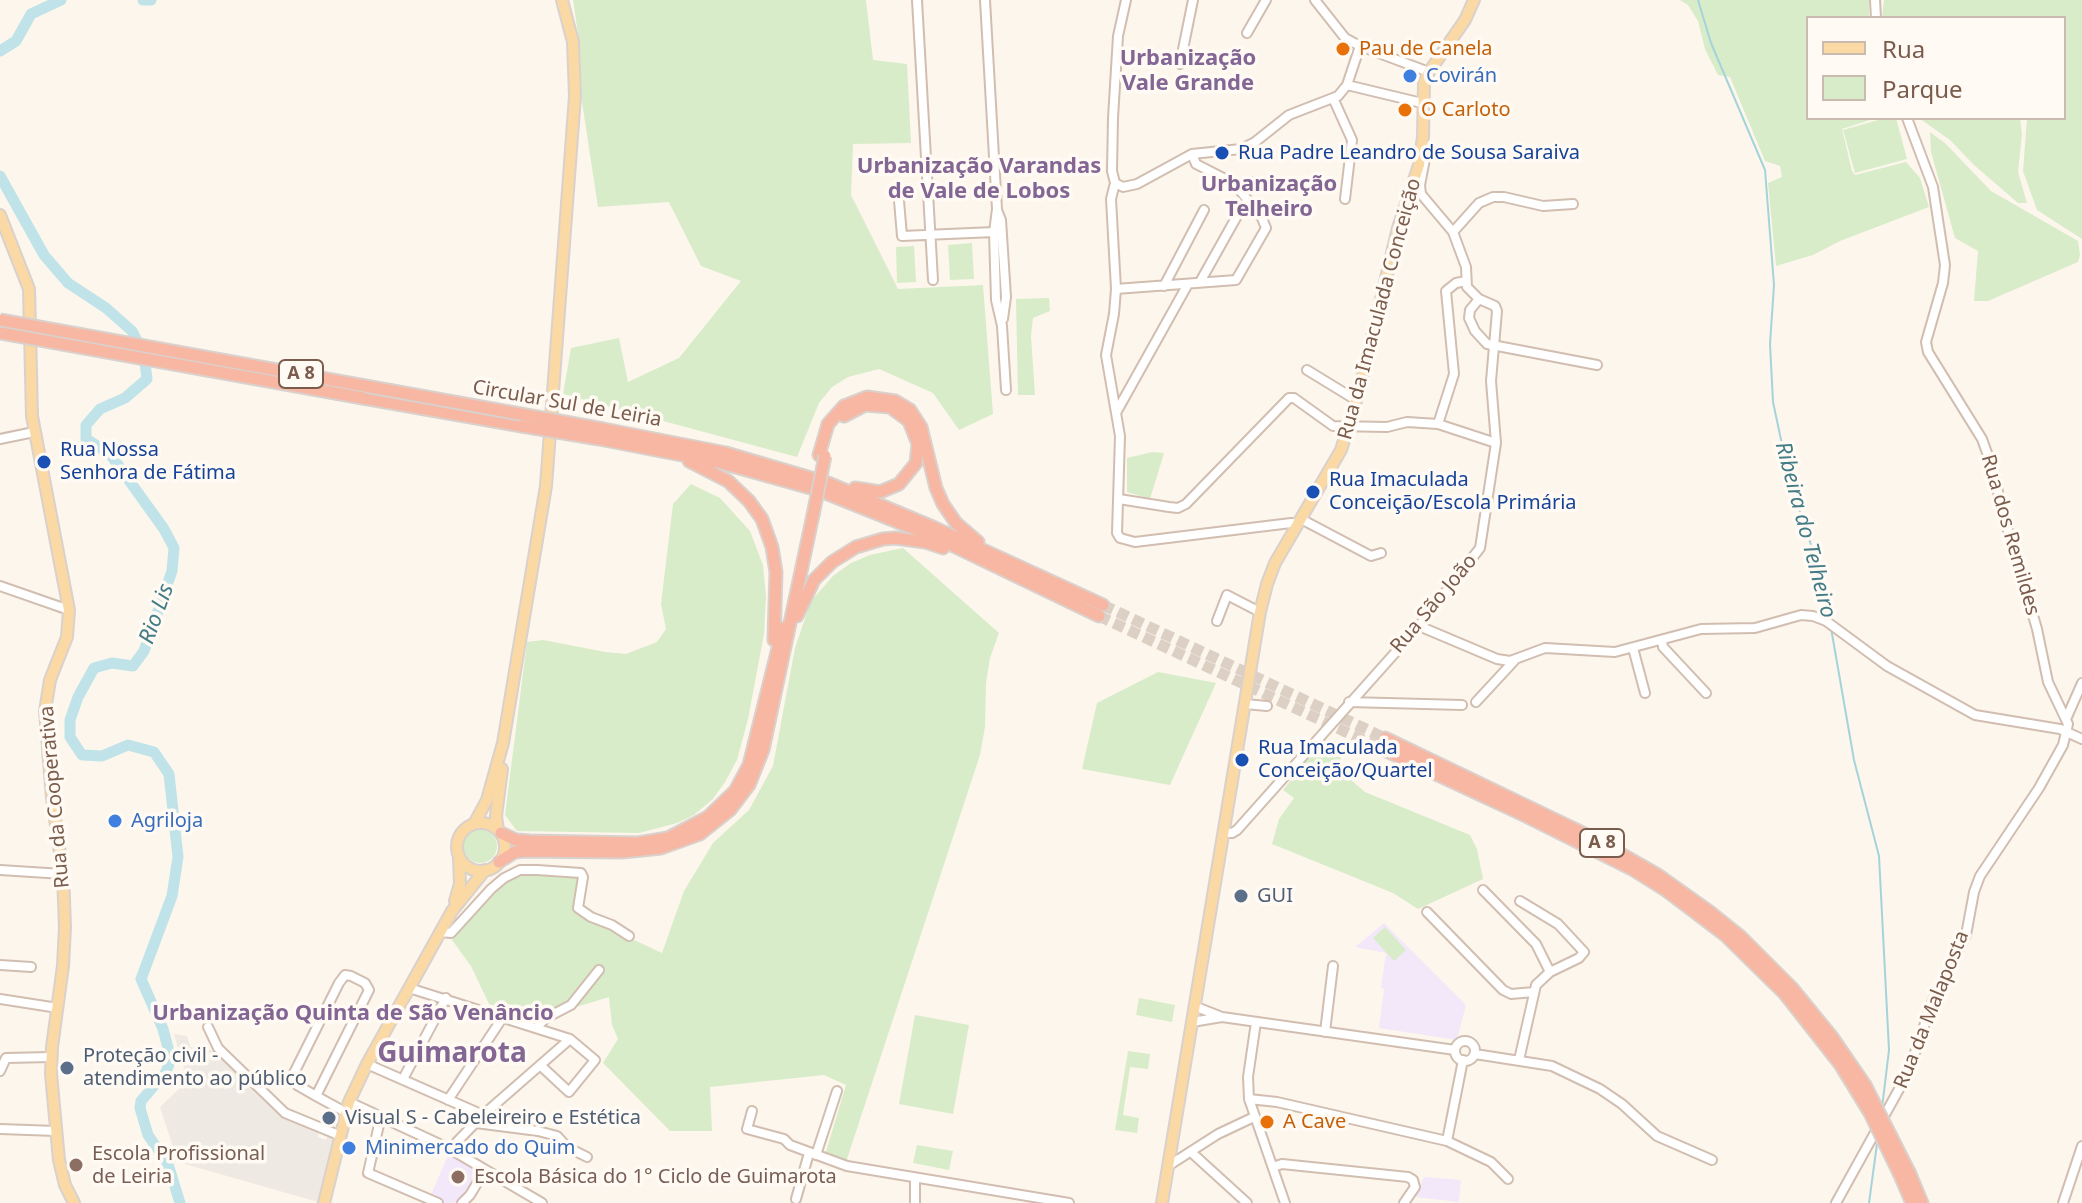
<!DOCTYPE html>
<html>
<head>
<meta charset="utf-8">
<style>
	body { margin:0 }
	#map { position:relative; width:2082px; height:1203px; overflow:hidden; background:#fdf6ec; font-family:"Noto Sans",sans-serif }
	canvas { display:block }
	.legend { position:absolute; left:1806px; top:16px; width:260px; height:104px; box-sizing:border-box; background:#fffaf3; border:2px solid #cabbb1; margin:0; padding:10px 14px; list-style:none; font-size:24px; color:#7a5c4d }
	.legend li { display:flex; align-items:center; gap:16px; height:40px }
	.legend b { width:40px; border:2px solid #cabbb1 }
</style>
</head>
<body>
<div id="map">
<canvas width="2082" height="1203"></canvas>
<ul class="legend">
<li><b style="height:10px;background:#fbd9a5"></b>Rua</li>
<li><b style="height:22px;background:#d8ecc9"></b>Parque</li>
</ul>
</div>
<script>
const c = document.querySelector('canvas').getContext('2d');
c.lineJoin = 'round';
function paint(path, color) { c.fillStyle = color; c.fill(path, 'evenodd'); }
const toPath = rows => new Path2D(rows.map(r => 'M' + r).join(''));
function strokePath(path, color, width, dash) { c.strokeStyle = color; c.lineWidth = width; c.lineCap = dash ? 'butt' : 'round'; c.setLineDash(dash || []); c.stroke(path); }
function drawText(font, color, halo, rows, align = 'center') {
  c.font = font + ' "Noto Sans",sans-serif'; c.lineWidth = 7; c.setLineDash([]); c.textBaseline = 'middle'; c.strokeStyle = halo; c.fillStyle = color; for (const [text, x, y, turn = 0] of rows) {
    c.save(); c.translate(x, y); c.rotate((+turn || 0) * Math.PI / 180); c.textAlign = isNaN(turn) ? turn : align; if (halo) c.strokeText(text, 0, 0); c.fillText(text, 0, 0); c.restore();
  }
}
paint(toPath([
	[174,1034,187,1036,190,1047,216,1051,237,1068,285,1117,319,1130,318,1137,326,1140,328,1134,334,1137,318,1202,178,1162,160,1107,180,1088,184,1069]
]), '#efe9e4');
paint(toPath([
	[1384,923,1466,1005,1457,1040,1379,1028,1384,989,1381,988,1386,953,1355,947],
	[449,1153,476,1168,479,1174,466,1196,455,1203,445,1203,430,1197],
	[1424,1177,1461,1180,1459,1202,1415,1197]
]), '#f3e8fa');
paint(toPath([
	[573,0,866,0,873,60,907,64,911,143,853,144,851,195,898,289,983,285,993,414,959,430,933,393,879,369,848,377,832,387,819,403,797,457,563,394,571,348,619,338,628,382,679,358,741,281,701,266,669,202,598,207,582,102,580,47],
	[1680,0,1869,0,1869,18,1808,18,1808,118,1876,118,1842,129,1852,171,1855,175,1906,162,1920,178,1929,207,1840,241,1813,255,1776,266,1768,183,1782,177,1780,166,1765,161,1730,77,1718,75,1705,49,1698,21,1688,5],
	[1884,0,2082,0,2082,239,2037,210,2023,171,2027,118,2064,118,2064,18,1882,18],
	[1885,118,1896,118,1907,159,1855,173,1843,130],
	[1919,118,2020,118,2022,135,2018,172,2027,203,2018,203,1974,165,1950,140],
	[1930,132,1946,144,1991,191,2078,241,2080,255,2078,262,1988,301,1974,301,1978,251,1955,238,1931,152],
	[972,243,974,279,950,280,948,245],
	[914,246,916,282,897,283,896,247],
	[1049,298,1050,311,1033,318,1031,336,1035,395,1018,395,1016,299],
	[1152,452,1164,453,1150,499,1127,492,1127,458],
	[691,484,720,498,750,531,763,565,766,596,764,634,748,719,737,760,725,782,713,799,694,815,677,823,639,833,517,831,505,815,527,642,543,640,605,652,626,654,657,642,666,629,661,604,673,504],
	[903,548,999,633,990,658,986,683,985,727,980,755,846,1162,825,1155,846,1085,824,1075,710,1087,712,1131,670,1131,603,1063,618,1039,612,1025,609,997,531,1021,490,1006,471,966,452,940,497,889,513,879,529,873,578,876,574,912,662,953,684,891,713,843,749,810,773,766,795,648,811,601,833,576,851,563,870,555],
	[1158,672,1216,683,1170,785,1082,769,1097,703],
	[1325,739,1335,747,1352,781,1365,792,1470,835,1477,849,1483,879,1418,909,1393,893,1272,844,1279,819,1294,798,1283,790],
	'463 846a17 17 0 1 1 34 0a17 17 0 1 1-34 0Z',
	[1385,927,1406,950,1394,961,1373,938],
	[1139,998,1175,1005,1172,1022,1136,1015],
	[915,1015,969,1025,953,1114,899,1104],
	[1128,1051,1150,1054,1148,1069,1130,1067,1123,1115,1139,1118,1137,1133,1115,1130],
	[917,1145,953,1151,949,1170,913,1163]
]), '#d8ecc9');
strokePath(toPath([
	[1698,0,1711,43,1765,170,1774,285,1770,344,1773,402,1790,482,1822,578,1829,618],
	[1831,628,1854,760,1879,856,1889,1050,1882,1108],
	[1869,1203,1877,1144]
]), '#a5d3da', 2);
strokePath(toPath([
	[143,0,151,0],
	[0,51,16,41,31,14,61,0],
	[0,176,44,255,68,283,106,308,132,331,144,354,147,379,125,398,100,409,86,425,86,439,110,454,164,529,174,548,172,571,144,651,133,666,112,663,94,668,78,697,70,720,70,737,82,755,102,756,128,745,154,752,169,774,178,857,172,896,141,979,163,1029,171,1059,166,1072,141,1101,140,1108,148,1135,168,1164,180,1203]
]), '#bfe3e8', 11);
strokePath(toPath([
	[1103,605,1385,738],
	[1099,616,1380,748]
]), '#dcd0c4', 11, [11, 5.5]);
const minor = toPath([
	[917,0,933,280],
	[985,0,997,209,994,232,996,300,1002,326,1006,390],
	[1315,0,1345,38,1360,46,1429,72],
	[1875,0,1876,18],
	[1247,33,1266,0],
	[1180,64,1193,0],
	[1347,85,1422,103],
	[1333,98,1352,140,1345,199],
	[1192,154,1196,164,1235,184,1257,182,1290,187],
	[1115,183,1111,199,1116,289,1114,314,1106,355,1120,436,1117,533,1120,538,1135,542,1291,523,1298,524],
	[1115,183,1123,187,1137,184,1192,154,1241,149,1255,142,1289,115,1338,96,1347,85,1360,46],
	[1115,183,1112,171,1113,118,1118,36,1126,0],
	[898,189,902,236,994,232],
	[997,210,1001,220,1006,297,1003,319],
	[1453,232,1479,203,1493,197,1504,197,1543,206,1573,204],
	[1200,282,1237,216],
	[1164,286,1204,210],
	[1116,289,1236,280,1266,228,1262,218,1235,184],
	[1479,299,1470,310,1469,318,1475,331,1487,344,1597,365],
	[1307,370,1356,400],
	[1117,411,1188,284],
	[1438,424,1454,374,1446,291,1456,283,1466,281],
	[0,439,34,432],
	[1119,499,1169,507,1178,508,1186,504,1289,398,1294,398,1333,426,1387,427,1407,422,1438,424,1496,443],
	[1301,519,1371,556,1381,553],
	[0,586,69,610],
	[1217,621,1227,595,1260,612],
	[1419,626,1497,659,1510,661,1545,648,1615,652,1701,629,1755,628,1801,615,1813,616,1826,621,1887,666,1975,715,2060,729,2082,739],
	[1662,640,1663,647,1706,693],
	[1633,648,1645,693],
	[1349,702,1462,705],
	[1476,702,1514,661],
	[1245,704,1267,706],
	[2067,717,2082,683],
	[1224,833,1232,833,1237,830,1419,626,1480,548,1496,443,1491,381,1497,311,1495,306,1479,299,1467,287,1466,267,1453,232,1421,194,1420,185,1425,159],
	[0,870,63,874],
	[1483,890,1536,944,1550,972],
	[1427,912,1503,990,1511,994,1534,992],
	[440,932,451,933,491,889,504,878,520,870,537,870,581,873,583,877,578,908,591,917,612,925,629,936],
	[0,965,31,967],
	[409,988,570,1039,595,1060,569,1092,540,1065],
	[0,999,58,1008],
	[1194,1006,1222,1017,1455,1050],
	[1192,1022,1222,1017],
	[1256,1022,1248,1077,1249,1099,1285,1203],
	[208,1027,218,1048,285,1113,341,1136],
	[536,1028,546,1018,571,1005,599,970],
	[1325,1032,1333,966],
	'1455 1051a10 10 0 1 1 20 0a10 10 0 1 1-20 0Z',
	[1475,1054,1552,1066,1600,1089,1622,1104,1657,1136,1712,1160],
	[1519,1060,1536,985,1550,972,1579,958,1584,952,1558,924,1520,901],
	[367,1064,483,1115],
	[0,1071,6,1058,51,1057],
	[403,1079,446,998],
	[316,1096,369,990,365,983,351,976,345,975,339,983,293,1075,293,1081,297,1085,316,1096,347,1113],
	[1249,1099,1277,1102,1447,1141,1491,1162,1508,1179],
	[448,1100,503,1017],
	[349,1102,450,1149,542,1203],
	[752,1111,747,1129,784,1139,790,1145,847,1166,1069,1203],
	[381,1116,368,1173,438,1203],
	[476,1123,538,1131,557,1136,567,1147,587,1157],
	[0,1129,56,1131],
	[1447,1141,1463,1060],
	[450,1149,483,1115,570,1039],
	[1191,1152,1247,1203],
	[816,1155,837,1091],
	[1168,1166,1218,1134,1254,1117],
	[1273,1167,1282,1164,1408,1177,1413,1180,1415,1187,1404,1203],
	[796,1199,809,1153],
	[462,1203,470,1195,485,1170],
	[915,1203,915,1178],
	[1836,1203,1908,1073,1933,1000,1966,935,1974,892,1980,876,2039,788,2063,745,2068,724,2048,682,2037,629,2000,503,1995,475,1982,439,1928,352,1926,342,1943,283,1945,265,1933,187,1907,118],
	[2063,1203,2082,1146]
]);
const major = toPath([
	[0,215,29,289,32,416,69,610,67,637,50,680,45,711,52,798,63,874,65,927,63,966,52,1047,51,1074,59,1160,65,1185,74,1203],
	'457 847a24 24 0 1 1 48 0a24 24 0 1 1-48 0Z',
	[474,824,487,800,503,743,546,486,575,96,573,42,562,0],
	[498,830,496,816,502,769],
	[455,901,460,884,459,858],
	[324,1203,349,1102,367,1064,452,911,485,870],
	[1162,1203,1260,612,1267,584,1275,563,1341,450,1359,391,1398,228,1419,165,1423,137,1424,83,1429,72,1465,20,1474,0]
]);
const highway = toPath([
	[363,398,522,426],
	[844,416,865,405,890,407,909,421,918,444,916,463,899,484,880,492,855,488],
	[603,429,726,453,828,483,935,528,1103,605],
	[599,439,718,462,818,490,935,537,1099,616],
	[819,455,828,424,844,406,867,397,895,401,910,410,921,427,936,488,943,504,956,523,978,542],
	[689,461,728,481,749,501,762,519,772,547,776,572,774,640],
	[797,616,814,580,832,562,856,547,883,539,895,538,925,542,943,548],
	[1385,738,1593,838,1658,875,1710,912,1740,936,1792,988],
	[1380,748,1526,816,1632,869,1667,891,1725,935,1785,994],
	[501,833,516,840,530,841,638,843,668,838,708,817,735,791,749,765,783,628],
	[499,862,515,852,524,851,622,852,661,848,700,834,730,810,749,785,763,750,813,515],
	[1910,1174,1922,1203],
	[1900,1175,1912,1203]
]);
strokePath(minor, '#d1beb0', 12);
strokePath(major, '#dad1cd', 14);
strokePath(highway, '#dad1cd', 15);
strokePath(minor, '#fff', 8);
strokePath(major, '#fbd9a5', 10);
strokePath(highway, '#f7b7a3', 11);
const highwayBridge = toPath([
	[0,320,603,429],
	[0,333,363,398],
	[522,426,599,439],
	[813,515,825,456],
	[1792,988,1832,1037,1865,1085,1910,1174],
	[1785,994,1840,1064,1870,1113,1900,1175]
]);
strokePath(highwayBridge, '#dad1cd', 15, []);
strokePath(highwayBridge, '#f7b7a3', 11);
for (const [x, y, r, color] of [
	[1343,49,8,"#e8710a"],
	[1410,76,8,"#3f7fe0"],
	[1405,110,8,"#e8710a"],
	[1222,153,8,"#1a4fb4"],
	[44,462,8,"#1a4fb4"],
	[1313,492,8,"#1a4fb4"],
	[1242,760,8,"#1a4fb4"],
	[115,821,8,"#3f7fe0"],
	[1241,896,8,"#5c6f8a"],
	[67,1068,8,"#5c6f8a"],
	[329,1118,8,"#5c6f8a"],
	[1267,1122,8,"#e8710a"],
	[349,1148,8,"#3f7fe0"],
	[76,1165,8,"#8d6e63"],
	[458,1177,8,"#8d6e63"]
]) { const dot = new Path2D(); dot.arc(x, y, r, 0, 2 * Math.PI); c.fillStyle = color; c.fill(dot); strokePath(dot, '#fffaf3', 3); }
for (const [x, y, w] of [
	[301,374,44],
	[1602,843,44]
]) { const box = new Path2D(); box.roundRect(x - w / 2, y - 14, w, 28, 6); c.fillStyle = '#fffaf3'; c.fill(box); strokePath(box, '#7a5c4d', 2); }
drawText('bold 18px', '#7a5c4d', null, [
	["A 8",301,374],
	["A 8",1602,843]
]);
drawText('20px', '#c56008', '#fffaf3', [
	["Pau de Canela",1359,49],
	["O Carloto",1421,110],
	["A Cave",1283,1122]
], 'left');
drawText('20px', '#366cbe', '#fffaf3', [
	["Covirán",1426,76],
	["Agriloja",131,821],
	["Minimercado do Quim",365,1148]
], 'left');
drawText('20px', '#164399', '#fffaf3', [
	["Rua Padre Leandro de Sousa Saraiva",1238,153],
	["Rua Nossa",60,450],
	["Senhora de Fátima",60,473],
	["Rua Imaculada",1329,480],
	["Conceição/Escola Primária",1329,503],
	["Rua Imaculada",1258,748],
	["Conceição/Quartel",1258,771]
], 'left');
drawText('20px', '#7a5c4d', '#fffaf3', [
	["Rua da Imaculada Conceição",1380,309,-75],
	["Circular Sul de Leiria",567,404,10],
	["Rua dos Remildes",2010,535,74],
	["Rua São João",1434,604,-50],
	["Rua da Cooperativa",55,797,-95],
	["Rua da Malaposta",1932,1010,-68]
]);
drawText('20px', '#4e5e75', '#fffaf3', [
	["GUI",1257,896],
	["Proteção civil -",83,1056],
	["atendimento ao público",83,1079],
	["Visual S - Cabeleireiro e Estética",345,1118]
], 'left');
drawText('20px', '#785e54', '#fffaf3', [
	["Escola Profissional",92,1154],
	["de Leiria",92,1177],
	["Escola Básica do 1° Ciclo de Guimarota",474,1177]
], 'left');
drawText('bold 22px', '#846695', '#fffaf3', [
	["Urbanização",1188,59],
	["Vale Grande",1188,84],
	["Urbanização Varandas",979,167],
	["de Vale de Lobos",979,192],
	["Urbanização",1269,185],
	["Telheiro",1269,210],
	["Urbanização Quinta de São Venâncio",353,1014]
]);
drawText('italic 22px', '#437c86', '#fffaf3', [
	["Ribeira do Telheiro",1805,530,75],
	["Rio Lis",157,614,-70]
]);
drawText('bold 28px', '#846695', '#fffaf3', [
	["Guimarota",452,1054]
]);
</script>
</body>
</html>
